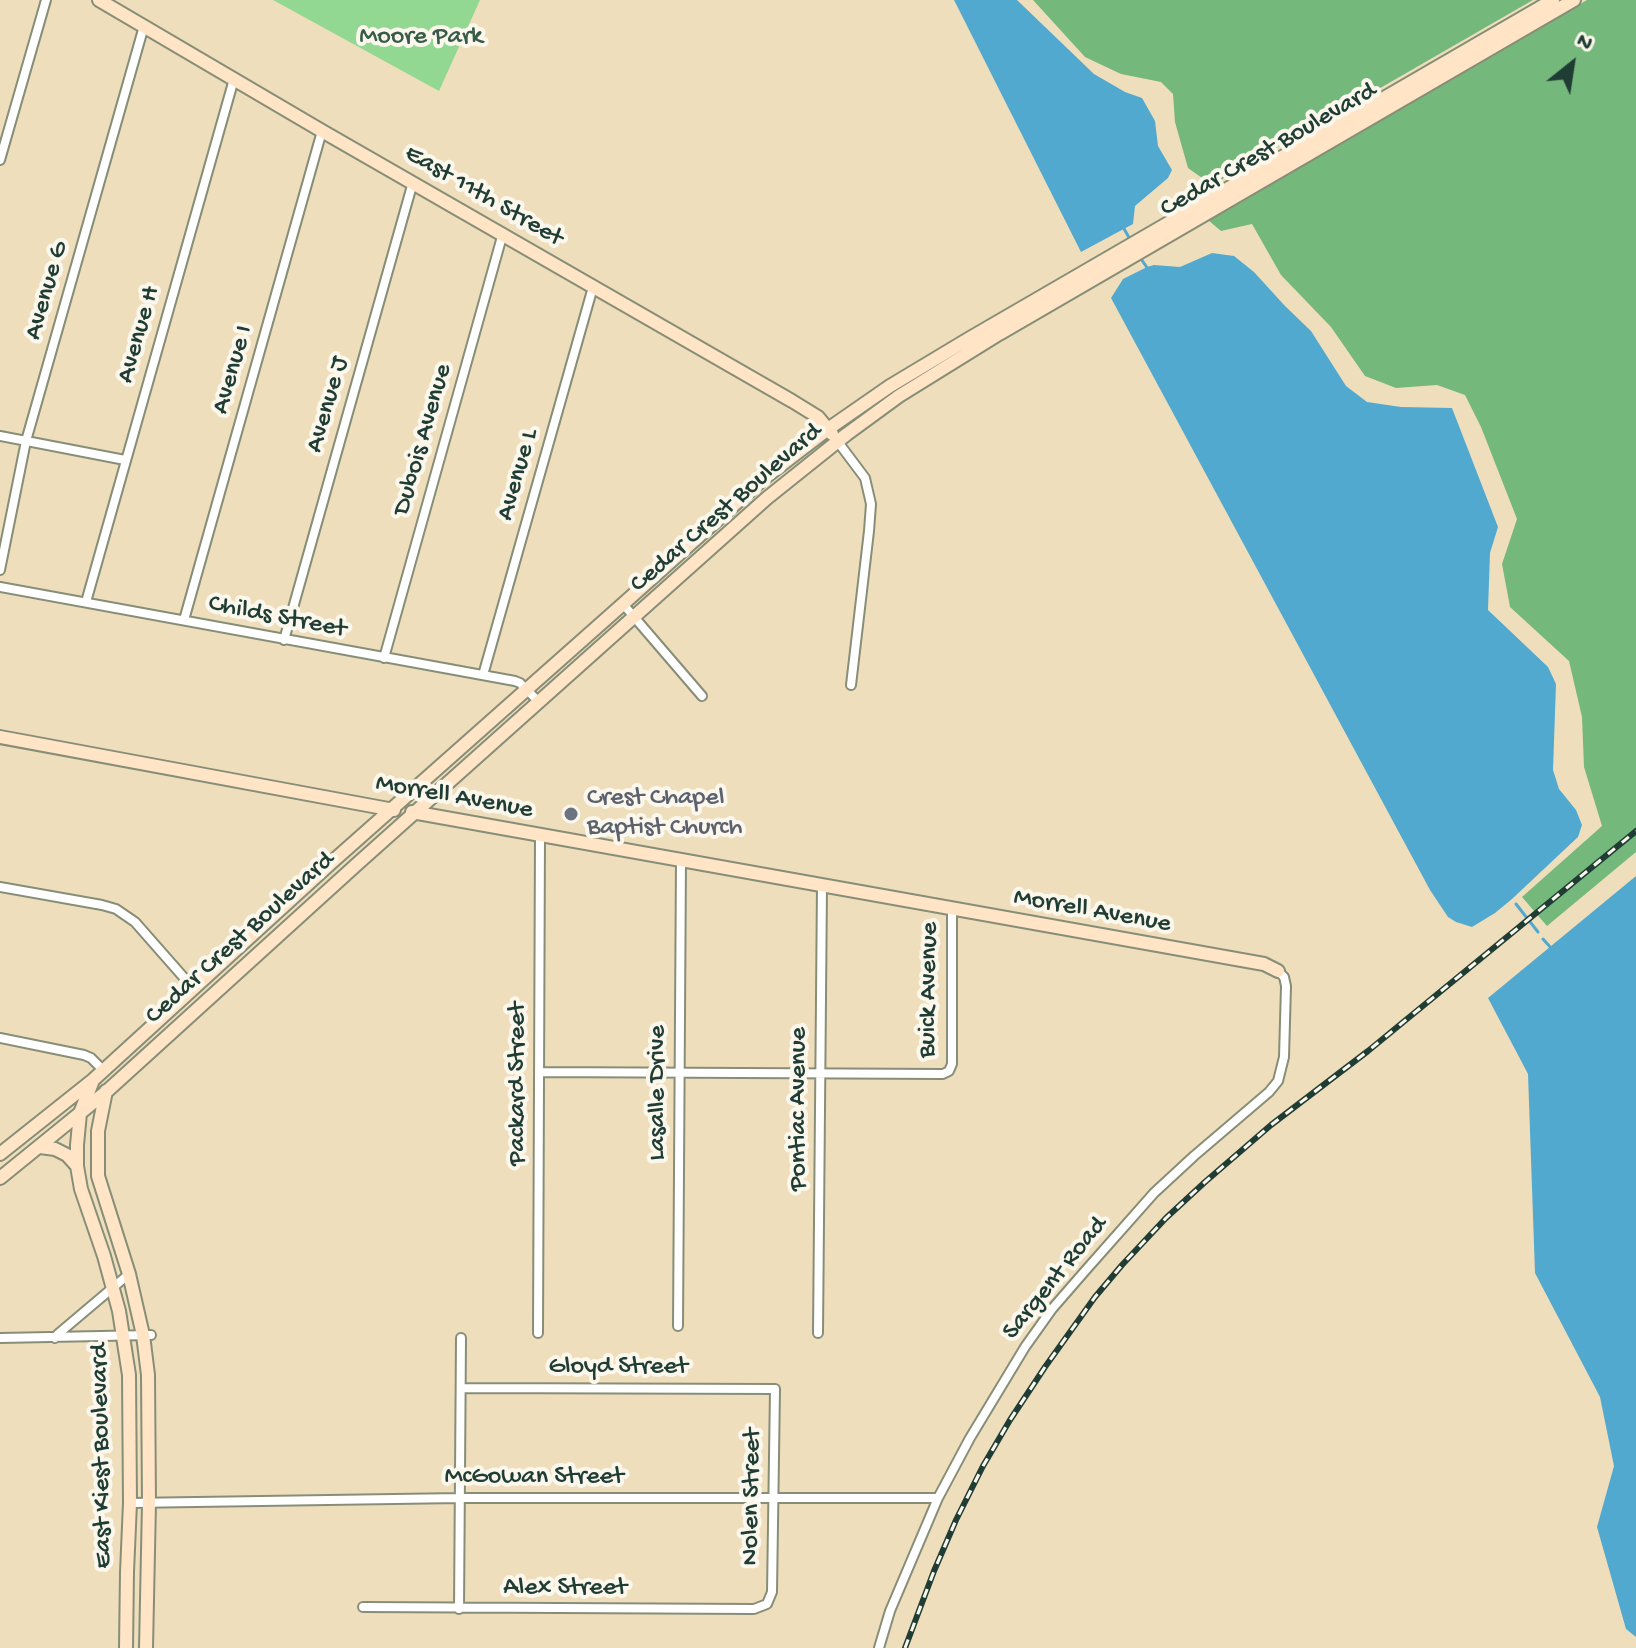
<!DOCTYPE html>
<html>
<head>
<meta charset="utf-8">
<style>
	body { margin:0 }
	#map { position:relative; width:1636px; height:1648px; overflow:hidden; background:#efdebc; font-family:"Gochi Hand",sans-serif }
	canvas { display:block }
	.north { position:absolute; left:1532px; top:24px; width:80px; height:80px; -webkit-text-stroke:6px #fbf7ec; paint-order:stroke; rotate:30deg; font-size:22px; font-weight:700; line-height:32px; text-align:center; color:#1f3d34 }
	.north::after { content:''; display:block; margin:auto; width:28px; height:36px; background:#1f3d34; clip-path:polygon(50% 0,100% 100%,50% 72%,0 100%) }
</style>
</head>
<body>
<div id="map">
<canvas width="1636" height="1648"></canvas>
<div class="north">N</div>
</div>
<script>
const c = document.querySelector('canvas').getContext('2d');
c.lineJoin = 'round';
function paint(path, color) { c.fillStyle = color; c.fill(path, 'evenodd'); }
const toPath = rows => new Path2D(rows.map(r => 'M' + r).join(''));
function strokePath(path, color, width, dash) { c.strokeStyle = color; c.lineWidth = width; c.lineCap = dash ? 'butt' : 'round'; c.setLineDash(dash || []); c.stroke(path); }
function drawText(font, color, halo, rows, align = 'center') {
  c.font = font + ' "Gochi Hand",sans-serif'; c.lineWidth = 8; c.setLineDash([]); c.textBaseline = 'middle'; c.strokeStyle = halo; c.fillStyle = color; for (const [text, x, y, turn = 0] of rows) {
    c.save(); c.translate(x, y); c.rotate((+turn || 0) * Math.PI / 180); c.textAlign = isNaN(turn) ? turn : align; if (halo) c.strokeText(text, 0, 0); c.fillText(text, 0, 0); c.restore();
  }
}
paint(toPath([
	[273,0,480,0,439,91]
]), '#92d892');
paint(toPath([
	[1033,0,1533,0,1212,185,1188,168,1175,122,1173,94,1161,82,1121,74,1085,57],
	[1587,0,1636,0,1636,852,1547,926,1522,897,1602,826,1584,767,1582,717,1569,661,1510,607,1502,564,1517,519,1481,427,1465,395,1437,385,1396,388,1365,376,1331,327,1281,275,1252,224,1221,231,1208,220]
]), '#75b87c');
paint(toPath([
	[954,0,1017,0,1094,74,1125,92,1142,98,1155,121,1158,146,1172,170,1168,178,1135,206,1133,224,1081,252],
	[1212,253,1234,256,1254,272,1285,306,1311,331,1346,386,1367,402,1401,407,1452,408,1498,527,1490,553,1488,610,1548,667,1556,684,1553,770,1559,789,1576,810,1582,825,1578,837,1512,899,1495,913,1472,927,1456,922,1448,917,1430,890,1111,298,1123,279,1147,267,1154,265,1180,267],
	[1636,876,1636,1637,1626,1629,1597,1527,1614,1466,1600,1397,1535,1273,1528,1074,1488,998]
]), '#52a9cf');
strokePath(toPath([
	[1123,227,1131,241],
	[1139,256,1148,269],
	[1516,904,1538,932],
	[1543,939,1552,949]
]), '#52a9cf', 3);
const street = toPath([
	[0,160,46,0],
	[0,436,125,460],
	[838,442,865,478,871,504,869,531,851,685],
	[0,570,26,441,144,26],
	[0,587,515,681,520,683,539,702],
	[86,602,234,79],
	[623,604,702,696],
	[184,620,322,131],
	[284,640,413,182],
	[384,658,503,233],
	[483,675,593,287],
	[0,887,102,905,116,909,135,922,193,988],
	[0,1038,84,1055,91,1058,103,1070],
	[539,1072,943,1074,949,1071,952,1064,952,909],
	[678,1326,681,860],
	[538,1333,540,835],
	[818,1333,822,886],
	[0,1338,151,1335],
	[55,1338,58,1334,129,1274],
	[130,1503,460,1498,938,1498],
	[363,1607,754,1609,767,1604,772,1592,775,1389,461,1388],
	[459,1609,461,1338],
	[879,1648,890,1611,938,1498,970,1438,1025,1347,1052,1309,1085,1271,1154,1193,1194,1156,1269,1092,1278,1081,1284,1057,1286,986,1284,977,1278,971]
]);
const secondary = toPath([
	[99,0,322,131,792,401,818,417,832,434],
	[0,737,394,810],
	[412,812,1264,964,1278,971],
	[92,1083,80,1113,77,1145,77,1166,81,1189,104,1256,119,1311,129,1375,130,1503,127,1572,126,1648],
	[106,1091,98,1131,98,1176,129,1274,143,1335,148,1375,149,1503,146,1648],
	[40,1147,55,1149,67,1155,77,1166],
	[0,1154,93,1080,332,862,623,604,763,479,828,429,890,386,970,338,1553,0],
	[0,1178,106,1092,356,865,767,498,847,434,899,396,999,334,1574,0]
]);
strokePath(street, '#878e78', 12);
strokePath(secondary, '#878e78', 16);
strokePath(street, '#fff', 8);
strokePath(secondary, '#ffe4c6', 12);
const rail = toPath([
	[905,1648,934,1571,956,1520,983,1466,1010,1420,1045,1367,1095,1297,1122,1265,1166,1218,1205,1182,1271,1125,1368,1051,1636,831]
]);
strokePath(rail, '#1f3d34', 6);
strokePath(rail, '#fbf7ec', 3, [9]);
for (const [x, y, r, color] of [
	[571,814,8,"#6b7280"]
]) { const dot = new Path2D(); dot.arc(x, y, r, 0, 2 * Math.PI); c.fillStyle = color; c.fill(dot); strokePath(dot, '#fbf7ec', 3); }
drawText('26px', '#365c47', '#fbf7ec', [
	["Moore Park",421,38]
]);
drawText('26px', '#1f3d34', '#fbf7ec', [
	["Cedar Crest Boulevard",1269,151,-30],
	["East 11th Street",483,197,30],
	["Avenue G",48,291,-74],
	["Avenue H",140,335,-74],
	["Avenue I",234,370,-74],
	["Avenue J",329,405,-74],
	["Dubois Avenue",424,440,-74],
	["Avenue L",519,475,-74],
	["Cedar Crest Boulevard",727,509,-41],
	["Childs Street",277,618,11],
	["Morrell Avenue",454,798,10],
	["Morrell Avenue",1092,912,10],
	["Cedar Crest Boulevard",241,939,-42],
	["Buick Avenue",930,990,-89],
	["Packard Street",519,1084,-90],
	["Lasalle Drive",659,1093,-90],
	["Pontiac Avenue",800,1109,-90],
	["Sargent Road",1056,1279,-51],
	["Gloyd Street",618,1368],
	["East Kiest Boulevard",103,1456,-91],
	["McGowan Street",534,1478],
	["Nolen Street",753,1497,-89],
	["Alex Street",565,1589]
]);
drawText('26px', '#5b616d', '#fbf7ec', [
	["Crest Chapel",587,799],
	["Baptist Church",587,829]
], 'left');
</script>
</body>
</html>
